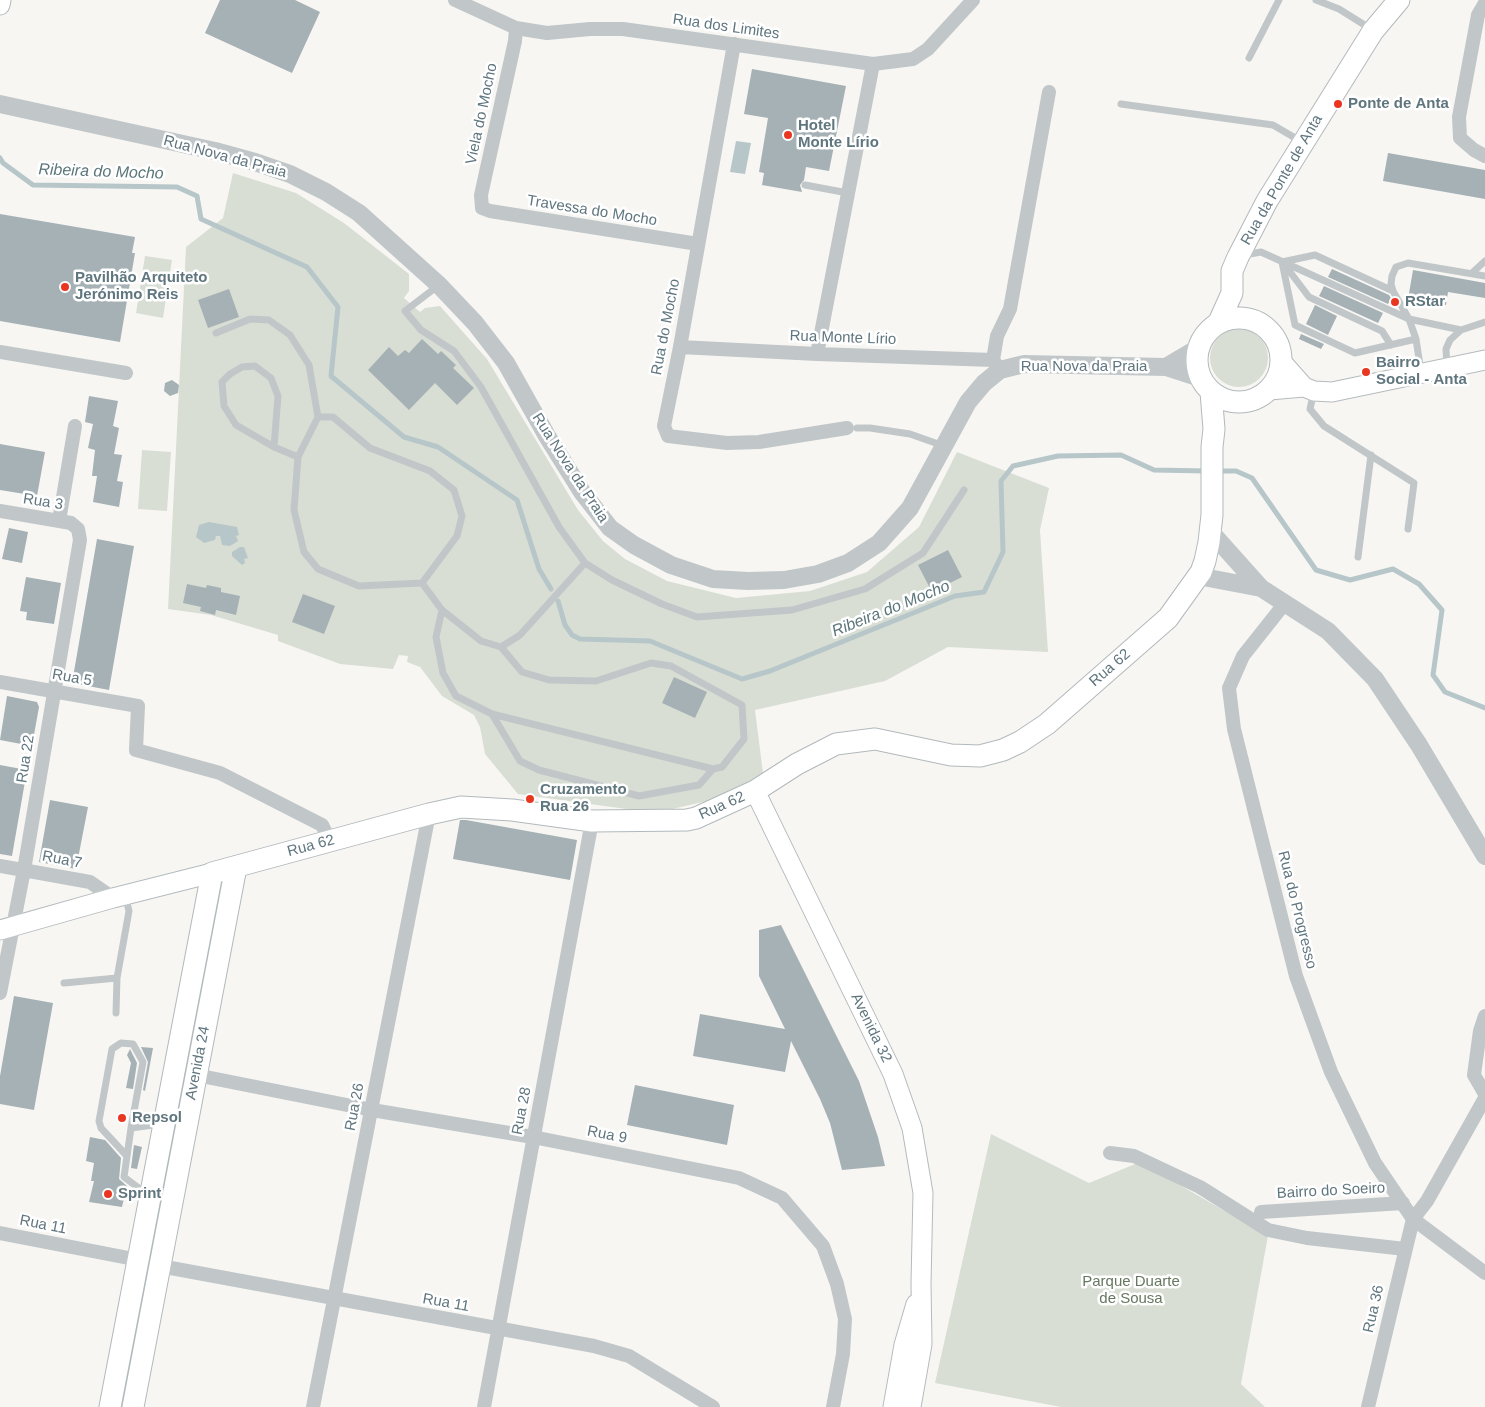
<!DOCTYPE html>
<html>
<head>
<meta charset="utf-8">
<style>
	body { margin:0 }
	canvas { display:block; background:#f7f6f3 }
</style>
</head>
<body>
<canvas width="1485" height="1407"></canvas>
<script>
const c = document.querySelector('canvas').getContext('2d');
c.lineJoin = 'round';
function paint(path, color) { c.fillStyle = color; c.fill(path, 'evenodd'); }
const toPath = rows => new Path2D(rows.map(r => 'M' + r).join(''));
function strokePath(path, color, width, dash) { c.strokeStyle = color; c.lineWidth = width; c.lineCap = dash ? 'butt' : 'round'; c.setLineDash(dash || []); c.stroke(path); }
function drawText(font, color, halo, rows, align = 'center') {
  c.font = font + ' Arial,sans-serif'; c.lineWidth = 5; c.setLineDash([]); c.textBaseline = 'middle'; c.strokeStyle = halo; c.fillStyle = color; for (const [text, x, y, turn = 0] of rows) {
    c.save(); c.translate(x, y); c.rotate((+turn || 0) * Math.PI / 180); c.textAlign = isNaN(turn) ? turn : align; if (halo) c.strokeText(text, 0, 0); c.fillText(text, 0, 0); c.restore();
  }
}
paint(toPath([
	[233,173,296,193,344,223,409,274,409,291,404,298,420,312,425,308,440,306,487,359,578,510,603,541,625,559,667,581,736,598,810,591,867,572,919,527,957,452,1049,488,1040,530,1048,652,948,647,885,681,755,710,763,773,720,798,655,813,518,794,485,754,480,727,474,715,442,696,420,667,407,662,408,656,399,655,393,669,340,664,278,641,278,635,211,615,168,609,186,247,223,218],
	[145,256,172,260,163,318,136,313],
	'1210 358a29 29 0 1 1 58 0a29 29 0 1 1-58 0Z',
	[142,450,171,452,167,511,138,509],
	[991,1134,1089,1183,1140,1162,1268,1236,1241,1384,1265,1407,1061,1407,935,1383]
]), '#d9ded4');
paint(toPath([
	[736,141,751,143,745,174,730,172],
	[209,522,237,527,239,535,236,536,238,541,230,546,222,545,220,536,216,536,215,540,204,543,196,537,199,525],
	[240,547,244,547,248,558,244,559,245,563,242,565,232,556,232,552]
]), '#b7c6c9');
strokePath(toPath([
	[0,158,3,163,33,185,177,187,197,196,201,219,307,267,338,307,331,376,404,437,438,447,517,500,539,569,551,589],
	[1218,471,1236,471,1252,478,1316,570,1350,580,1393,569,1419,584,1442,610,1433,675,1445,692,1485,708],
	[558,601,565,625,572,635,580,639,650,641,742,679,770,671,955,596,984,592,1003,552,1001,481,1013,466,1058,456,1121,455,1154,470,1207,471]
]), '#b7c6c9', 5);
paint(toPath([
	[220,0,295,0,320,12,292,73,205,33],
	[752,69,846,86,829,171,806,167,804,180,800,185,802,192,762,185,764,173,759,172,768,118,744,114],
	[1388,153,1485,170,1485,199,1383,181],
	[0,214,135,237,132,253,135,253,120,342,0,321],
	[1332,269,1389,295,1391,298,1388,304,1328,277],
	[1413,270,1485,283,1485,298,1448,292,1446,305,1408,299],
	[1324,286,1383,313,1378,323,1319,296],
	[229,289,239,317,208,328,198,300],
	[1315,305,1337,316,1328,335,1306,324],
	[1301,334,1324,344,1321,349,1299,339],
	[422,339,438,354,441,351,456,365,453,368,474,388,457,405,435,383,409,410,368,370,389,347,398,356,405,350,409,353],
	[172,380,179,385,178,393,170,396,164,391,165,383],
	[89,396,118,401,113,426,119,428,114,454,122,455,117,481,123,482,119,507,93,502,97,476,92,476,95,450,88,448,93,424,85,422],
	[0,444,45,452,37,496,0,490],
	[9,528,28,532,22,563,2,559],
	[97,539,134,546,109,690,72,683],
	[948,550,962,577,932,592,918,565],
	[26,577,61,583,54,624,26,620,27,612,20,611],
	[187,584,206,588,207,585,221,588,221,592,240,596,236,615,216,610,215,615,200,611,201,607,183,603],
	[303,594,335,606,324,634,292,622],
	[674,677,707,692,695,718,662,703],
	[7,696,37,702,39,707,32,746,0,740],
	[0,765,27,770,12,856,0,854],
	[50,800,88,807,76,869,39,862],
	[460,820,466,820,577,840,570,880,453,859],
	[781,925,859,1081,878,1137,885,1166,842,1170,830,1123,820,1099,791,1041,785,1072,693,1056,700,1014,785,1029,759,976,759,930],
	[14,996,53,1003,34,1110,0,1104,0,1076],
	[141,1047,153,1048,145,1091,143,1090,148,1062],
	[130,1049,137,1063,133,1089,126,1088,131,1063,127,1055],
	[635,1085,734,1105,727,1145,627,1125],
	[90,1137,105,1140,121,1158,119,1179,127,1186,122,1207,89,1202,94,1181,91,1181,94,1163,86,1161],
	[134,1145,142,1147,137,1169,131,1168]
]), '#a6b1b5');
const secondary = toPath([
	[0,5,1,0],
	[1281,361,1304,387],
	[1269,390,1304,387,1314,391,1332,392,1485,360],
	[755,791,893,1074,912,1128,923,1193,921,1283,922,1344,911,1407],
	[0,930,113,898,212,873],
	[893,1407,904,1345,916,1304]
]);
const primary = toPath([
	'1197 360a42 42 0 1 1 84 0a42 42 0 1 1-84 0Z',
	[1219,322,1232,293,1232,271,1238,257,1267,201,1373,31,1399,0],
	[110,1407,212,873,429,814,461,807,512,810,592,821,687,820,696,818,755,791,797,764,836,744,875,739,951,755,980,756,1003,750,1020,742,1047,724,1168,618,1201,572,1205,561,1209,542,1212,515,1212,447,1214,429,1211,392],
	[133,1407,236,867]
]);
strokePath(secondary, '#b4bbbe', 21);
strokePath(primary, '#b2b9bc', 23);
strokePath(toPath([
	[1316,0,1339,9,1371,29],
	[1249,58,1279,0],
	[1121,104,1273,125,1302,142],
	[805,185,848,193],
	[1244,255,1261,252,1409,319,1416,339,1421,372],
	[1282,262,1295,325,1355,353,1416,339],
	[1282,262,1315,255,1393,291],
	[1284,264,1309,297,1382,331,1391,345],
	[1472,273,1485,261],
	[439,285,405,311,421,330,454,351,481,387,559,527,585,563,612,580,662,604,697,617,792,610,865,589,923,553,964,490],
	[1461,330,1409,319,1393,291,1391,284,1392,276,1396,267,1408,263,1485,276],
	[216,333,250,319,269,320,290,335,309,365,318,417,298,457,294,510,304,552,318,569,359,586,422,583,442,610,481,641,501,647,520,635,585,563],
	[1447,368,1446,349,1450,340,1461,330,1485,322],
	[1314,391,1310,409,1324,426,1414,483,1408,529],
	[318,417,333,417,370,448,430,471,454,490,462,516,457,536,422,583],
	[857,428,870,428,910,434,944,446],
	[274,447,236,425,224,406,222,382,230,374,242,367,255,366,271,378,278,396,274,447,298,457],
	[1358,557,1371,455],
	[442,610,436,637,443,673,456,696,492,714,713,769],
	[492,714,520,761,539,770,639,796,699,785,713,769,722,767,744,739,742,705,671,666,651,663,596,681,549,680,522,672,501,647],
	[64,983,117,978],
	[116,1013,117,978,129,911,125,895],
	[127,1156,101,1128,99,1121,112,1049,121,1043,133,1044,143,1062,131,1128],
	[148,1195,124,1177,131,1128,161,1124]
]), '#c1c7c9', 7);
strokePath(toPath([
	[455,0,516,28,547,33,590,29,623,29,873,64,913,59,928,49,973,0],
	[1485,3,1478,15,1459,117,1460,138,1474,150,1485,156],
	[516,28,515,41,481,195,482,208,490,211,698,244],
	[734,44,680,347,664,426,668,436,727,443,759,442,847,428],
	[680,347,817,354,993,360,1000,370],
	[0,352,126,373],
	[817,354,873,64],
	[993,360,997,336,1010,309,1049,92],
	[0,511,71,523,78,529,80,540,24,870,0,993],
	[59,521,75,426],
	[1285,603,1243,656,1229,688,1234,729,1296,976,1331,1072,1375,1163,1413,1219,1485,1273],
	[0,682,138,706,136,750,220,773,322,825,330,841],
	[0,866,90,882,113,898],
	[1485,1016,1480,1031,1474,1075,1485,1094],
	[196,1075,372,1110,533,1137,739,1178,782,1198,823,1246,837,1284,845,1319,843,1354,833,1407],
	[1110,1153,1134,1156,1200,1187,1268,1230,1307,1238,1405,1249],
	[1261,1212,1403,1203],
	[0,1233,139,1260],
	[160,1266,594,1346,629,1356,713,1407],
	[313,1407,429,814],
	[484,1407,592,821],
	[1368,1407,1413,1219,1427,1201,1485,1098]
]), '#c1c7c9', 14);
strokePath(toPath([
	[0,104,215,151,255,162,290,174,326,192,359,213,439,285,475,323,506,363,547,436,582,492,610,528,634,545,671,565,713,579,748,581,784,580,818,574,848,563,879,543,910,508,968,402,984,383,1000,370,1024,364,1166,367,1200,378],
	[1166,367,1198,348],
	[1210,531,1261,588,1328,631,1375,679,1419,745,1485,856],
	[1198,576,1261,588]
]), '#c1c7c9', 18);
strokePath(secondary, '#fff', 19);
strokePath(primary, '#fff', 21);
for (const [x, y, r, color] of [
	[1338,104,5,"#e93621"],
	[788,135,5,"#e93621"],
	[65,287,5,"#e93621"],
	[1395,302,5,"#e93621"],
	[1366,372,5,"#e93621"],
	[530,799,5,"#e93621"],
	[122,1118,5,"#e93621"],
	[108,1194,5,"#e93621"]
]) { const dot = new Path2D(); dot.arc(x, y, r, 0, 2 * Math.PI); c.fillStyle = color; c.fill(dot); strokePath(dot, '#fff', 2); }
drawText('15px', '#60767f', '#fff', [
	["Rua dos Limites",726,27,8],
	["Viela do Mocho",482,114,-78],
	["Rua Nova da Praia",225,157,15],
	["Rua da Ponte de Anta",1282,180,-60],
	["Travessa do Mocho",592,211,9],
	["Rua do Mocho",666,327,-79],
	["Rua Monte Lírio",843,338,2],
	["Rua Nova da Praia",1084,367],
	["Rua Nova da Praia",570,468,57],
	["Rua 3",43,502,9],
	["Rua 62",1110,668,-41],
	["Rua 5",72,678,10],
	["Rua 22",26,759,-81],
	["Rua 62",722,806,-24],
	["Rua 62",311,846,-15],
	["Rua 7",62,860,11],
	["Rua do Progresso",1297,910,76],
	["Avenida 32",871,1028,64],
	["Avenida 24",198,1063,-79],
	["Rua 26",355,1107,-79],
	["Rua 28",522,1111,-79],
	["Rua 9",607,1135,11],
	["Bairro do Soeiro",1331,1191,-3],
	["Rua 11",43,1225,11],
	["Rua 11",446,1303,10],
	["Rua 36",1374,1309,-77]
]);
drawText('bold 15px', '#60767f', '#fff', [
	["Ponte de Anta",1348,104],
	["Hotel",798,126],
	["Monte Lírio",798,143],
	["Pavilhão Arquiteto",75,278],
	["Jerónimo Reis",75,295],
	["RStar",1405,302],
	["Bairro",1376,363],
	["Social - Anta",1376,380],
	["Cruzamento",540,790],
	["Rua 26",540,807],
	["Repsol",132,1118],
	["Sprint",118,1194]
], 'left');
drawText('15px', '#677760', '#fff', [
	["Parque Duarte",1131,1282],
	["de Sousa",1131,1299]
]);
drawText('italic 16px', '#5b767b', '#fff', [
	["Ribeira do Mocho",101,172,2],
	["Ribeira do Mocho",891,609,-22]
]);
</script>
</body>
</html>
